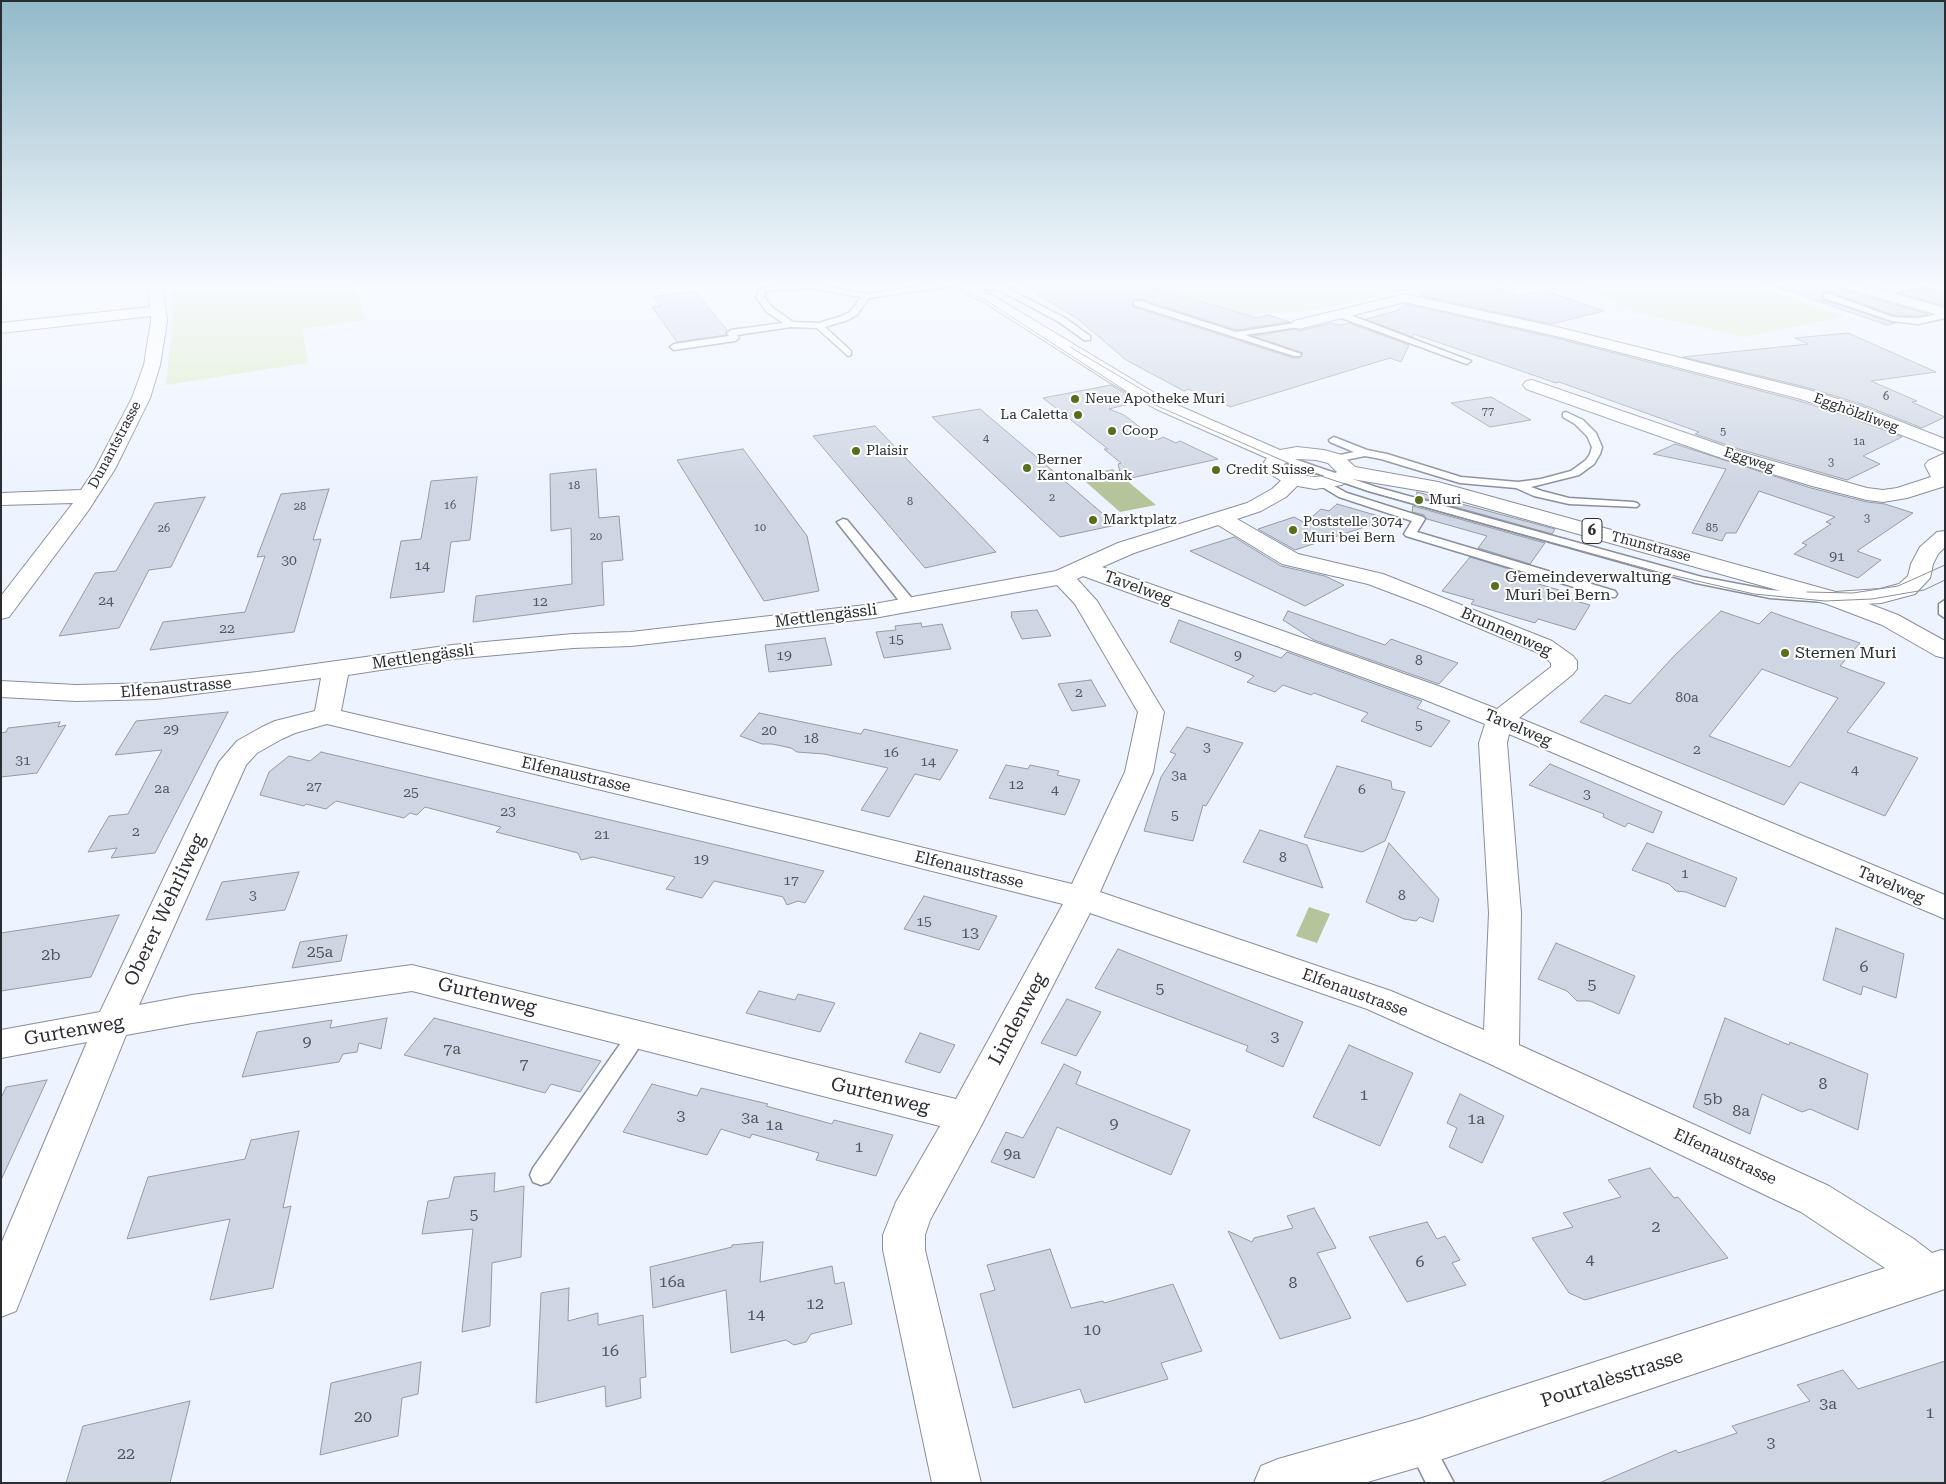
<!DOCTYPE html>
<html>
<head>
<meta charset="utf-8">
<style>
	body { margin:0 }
	#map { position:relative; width:1946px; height:1484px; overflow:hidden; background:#eef4ff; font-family:"Roboto Serif",serif }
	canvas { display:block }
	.frame { position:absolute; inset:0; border:2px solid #2a2d32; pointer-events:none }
</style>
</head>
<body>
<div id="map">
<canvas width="1946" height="1484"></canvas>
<div class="frame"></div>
</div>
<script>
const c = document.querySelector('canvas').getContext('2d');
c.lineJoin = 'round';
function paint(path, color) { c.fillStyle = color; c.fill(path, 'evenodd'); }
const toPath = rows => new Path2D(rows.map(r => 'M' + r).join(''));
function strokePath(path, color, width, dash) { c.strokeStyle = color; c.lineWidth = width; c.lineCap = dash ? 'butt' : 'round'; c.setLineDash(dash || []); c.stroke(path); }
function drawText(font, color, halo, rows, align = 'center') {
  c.font = font + ' "Roboto Serif",serif'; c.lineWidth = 4; c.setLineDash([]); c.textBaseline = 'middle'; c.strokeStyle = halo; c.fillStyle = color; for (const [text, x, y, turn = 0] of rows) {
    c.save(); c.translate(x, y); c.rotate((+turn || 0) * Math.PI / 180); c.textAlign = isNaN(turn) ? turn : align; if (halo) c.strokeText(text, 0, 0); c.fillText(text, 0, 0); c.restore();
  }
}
paint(toPath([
	[1137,282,1446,282,1449,283,1357,300,1318,310,1242,315,1207,302],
	[1490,282,1743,282,1846,316,1746,337,1643,315,1572,283,1505,288],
	[356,283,366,320,302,329,308,362,307,363,166,385,173,317,170,290]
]), '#deecc5');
paint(toPath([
	[1113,469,1156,505,1120,512,1079,476],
	[1309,907,1330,914,1317,943,1296,936]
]), '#b5c49a');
const building = toPath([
	[1028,282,1074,282,1080,284,1086,282,1135,282,1257,318,1268,315,1290,322,1236,330,1141,299,1132,301,1133,307,1293,358,1300,358,1303,353,1253,336,1295,329,1299,331,1332,323,1340,325,1349,323,1409,345,1401,362,1390,358,1230,407,1216,399,1211,401,1189,389,1184,391,1126,360,1078,319,1022,285,1028,282],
	[1437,282,1481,282,1519,296,1549,289,1554,294,1604,311,1551,324,1419,295,1437,282],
	[1775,282,1838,282,1837,285,1840,289,1928,314,1918,316,1893,315,1831,292,1823,293,1823,300,1895,323,1887,325,1774,286,1775,282],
	[1926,287,1945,293,1945,304,1940,305,1900,293,1926,287],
	[695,291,727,330,726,335,677,342,652,307,661,306,653,297,695,291],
	[1406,304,1560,339,1796,400,1847,416,1902,437,1863,456,1880,464,1847,480,1742,450,1695,434,1699,432,1559,382,1556,383,1414,334,1412,337,1366,319,1396,311,1406,304],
	[1848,333,1936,372,1871,381,1917,401,1912,402,1945,417,1922,428,1861,404,1809,388,1683,357,1808,344,1795,338,1848,333],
	[1111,385,1136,400,1137,402,1109,409,1124,415,1157,440,1163,437,1176,443,1180,441,1218,459,1122,480,1118,464,1121,463,1104,449,1108,449,1043,398,1111,385],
	[1491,397,1531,420,1490,427,1451,403,1491,397],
	[980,409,1046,465,1116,525,1060,537,932,417,980,409],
	[875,426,876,427,996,552,925,568,813,436,875,426],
	[1675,444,1811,488,1867,502,1885,504,1913,513,1857,551,1881,560,1858,578,1794,554,1807,545,1802,543,1831,524,1826,522,1835,517,1759,491,1736,533,1726,533,1722,541,1692,533,1726,469,1653,454,1675,444],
	[743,449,807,536,819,591,764,601,677,460,743,449],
	[596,469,599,518,619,516,623,560,602,562,604,605,473,622,476,596,572,584,571,528,551,531,550,474,596,469],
	[477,477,470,540,451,542,444,592,390,598,401,541,421,539,431,481,477,477],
	[329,489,313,540,321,539,294,632,150,650,163,622,245,612,265,556,257,557,281,494,329,489],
	[1417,492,1499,514,1555,529,1552,534,1416,496,1417,492],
	[205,497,171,567,149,570,119,628,59,636,95,573,116,571,155,503,205,497],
	[1337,504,1389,519,1295,550,1258,529,1294,517,1305,523,1321,509,1329,511,1337,504],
	[1413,506,1545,543,1530,564,1478,548,1487,536,1427,519,1424,515,1412,512,1413,506],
	[1234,537,1281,566,1325,576,1344,585,1305,606,1190,551,1234,537],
	[1470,557,1522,573,1518,578,1559,590,1555,595,1590,605,1575,630,1538,619,1535,623,1471,604,1474,600,1442,591,1470,557],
	[1037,610,1051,636,1022,639,1011,616,1012,616,1011,612,1037,610],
	[1288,611,1385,645,1391,639,1458,663,1439,684,1314,640,1283,620,1288,611],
	[1721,611,1759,624,1771,612,1860,643,1840,666,1885,683,1847,732,1918,758,1885,816,1800,782,1784,805,1580,722,1605,695,1630,704,1674,656,1721,611],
	[1762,669,1838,698,1790,767,1709,736,1762,669],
	[1179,620,1281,658,1287,652,1422,701,1417,708,1450,721,1431,747,1361,721,1368,713,1314,693,1311,695,1283,685,1275,692,1247,682,1254,676,1170,642,1179,620],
	[921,623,922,627,942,624,951,649,884,658,876,632,896,630,895,626,921,623],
	[825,638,832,665,769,672,765,645,825,638],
	[1091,680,1106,706,1072,711,1058,684,1091,680],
	[228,712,155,853,111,858,117,848,88,852,109,816,128,814,162,750,115,755,136,721,228,712],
	[759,713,861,734,864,729,958,750,940,780,915,774,889,817,861,810,888,768,824,754,797,752,791,748,772,744,762,744,740,736,759,713],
	[60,722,58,727,66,725,37,773,1,777,1,733,6,732,8,728,60,722],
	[1187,727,1243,743,1206,806,1203,805,1193,841,1144,831,1161,777,1176,754,1170,752,1187,727],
	[321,752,738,850,824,871,805,903,798,901,787,905,783,897,714,881,702,898,666,889,675,877,593,857,581,860,578,853,496,832,501,827,425,807,417,815,410,813,404,818,336,801,326,809,306,804,304,806,260,795,269,772,289,756,310,761,321,752],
	[1550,764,1662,812,1653,833,1628,823,1625,827,1603,817,1604,814,1529,785,1550,764],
	[1006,765,1028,769,1030,765,1059,771,1057,775,1080,780,1065,815,989,798,1006,765],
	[1337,766,1391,781,1392,789,1405,792,1385,841,1362,852,1304,837,1337,766],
	[1260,830,1307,845,1323,888,1243,862,1260,830],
	[1389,843,1439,899,1433,922,1420,917,1416,921,1404,919,1366,902,1389,843],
	[1647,843,1737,878,1725,907,1686,892,1676,891,1669,884,1632,870,1647,843],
	[299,872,285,910,206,920,222,882,299,872],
	[924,896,997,916,979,950,904,929,924,896],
	[119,915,91,977,1,991,1,933,119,915],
	[1836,928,1904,954,1896,998,1863,986,1861,995,1823,980,1836,928],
	[347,935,341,961,292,968,300,942,347,935],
	[1556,943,1635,976,1619,1014,1590,1001,1577,1001,1567,991,1538,979,1556,943],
	[1118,949,1303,1022,1283,1067,1246,1051,1248,1046,1095,988,1118,949],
	[759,991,795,1000,798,994,835,1003,820,1032,746,1013,759,991],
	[1067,999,1101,1012,1076,1056,1041,1043,1067,999],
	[387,1018,381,1049,359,1043,357,1052,343,1054,339,1062,242,1077,257,1032,332,1020,330,1028,387,1018],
	[434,1018,504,1036,601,1061,580,1092,551,1084,545,1093,404,1055,434,1018],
	[1725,1018,1789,1045,1790,1042,1868,1074,1858,1130,1810,1109,1802,1112,1762,1094,1750,1134,1693,1107,1725,1018],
	[920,1033,955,1045,940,1073,905,1062,920,1033],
	[1349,1045,1413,1073,1380,1146,1313,1117,1349,1045],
	[1064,1064,1081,1072,1076,1084,1190,1130,1171,1175,1057,1127,1034,1178,991,1162,1006,1132,1023,1138,1064,1064],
	[47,1080,1,1180,1,1098,6,1087,47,1080],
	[652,1084,697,1096,701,1088,768,1104,766,1106,832,1124,834,1120,893,1135,876,1176,816,1160,819,1153,752,1134,750,1138,721,1129,707,1155,623,1132,652,1084],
	[1460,1094,1504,1116,1482,1163,1449,1147,1457,1128,1447,1123,1460,1094],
	[299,1131,283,1208,291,1206,273,1288,210,1300,230,1219,127,1239,148,1177,245,1159,251,1140,299,1131],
	[1650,1168,1674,1198,1678,1197,1728,1258,1585,1300,1569,1293,1532,1238,1573,1227,1563,1213,1621,1197,1608,1180,1650,1168],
	[495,1173,494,1192,524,1186,521,1257,492,1263,490,1326,462,1332,473,1229,422,1234,428,1201,449,1198,454,1177,495,1173],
	[1314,1208,1336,1248,1317,1253,1351,1318,1280,1339,1228,1231,1252,1242,1254,1238,1293,1228,1287,1216,1314,1208],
	[1427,1222,1437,1239,1445,1236,1460,1260,1452,1263,1466,1285,1407,1302,1369,1237,1427,1222],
	[763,1242,760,1282,832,1266,835,1284,844,1282,852,1324,811,1334,806,1342,794,1345,786,1340,731,1353,726,1290,653,1308,650,1267,732,1247,732,1245,763,1242],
	[1050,1249,1071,1308,1103,1301,1104,1303,1173,1284,1202,1351,1161,1363,1168,1379,1085,1403,1080,1389,1013,1408,980,1294,995,1290,987,1265,1050,1249],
	[569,1288,568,1321,598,1313,598,1325,643,1315,646,1377,640,1378,641,1398,606,1407,605,1386,536,1403,541,1293,569,1288],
	[1945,1361,1945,1483,1599,1483,1676,1450,1678,1453,1737,1433,1732,1426,1810,1401,1797,1385,1843,1370,1858,1389,1945,1361],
	[421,1362,418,1394,402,1398,398,1436,320,1455,331,1383,421,1362],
	[190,1401,170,1483,66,1483,83,1426,190,1401]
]);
paint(building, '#cfd6e3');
strokePath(building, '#949ba7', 1);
const service = toPath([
	[949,282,962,283,958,285,869,298,857,315,848,320,825,327,851,351,851,355,848,356,817,328,791,327,737,335,739,338,735,341,674,350,670,347,674,344,729,336,727,333,731,330,783,323,767,312,756,297,759,289,772,286,812,284,866,294,949,282],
	[812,288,861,297,851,311,842,316,819,323,793,322,773,308,764,297,765,292,773,290,812,288],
	[1012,282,1026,282,1007,288,1065,318,1090,336,1090,340,1084,340,1059,322,997,289,967,290,963,288,967,286,1012,282],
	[1824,294,1830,294,1893,317,1918,318,1945,313,1945,318,1918,324,1892,321,1824,298,1824,294],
	[1134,301,1140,301,1236,332,1302,322,1302,326,1299,327,1245,335,1301,354,1300,356,1294,356,1134,305,1134,301],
	[1336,312,1342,312,1471,361,1467,364,1464,363,1336,316,1336,312],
	[1566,412,1583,420,1596,433,1602,447,1600,454,1594,464,1579,475,1531,487,1542,491,1569,498,1633,502,1637,503,1639,505,1637,507,1569,504,1534,496,1516,488,1460,483,1381,459,1365,456,1335,462,1330,459,1331,457,1354,452,1330,442,1329,440,1334,437,1367,450,1387,454,1461,477,1518,482,1541,479,1571,471,1586,460,1590,454,1592,447,1587,436,1575,424,1563,417,1563,413,1566,412],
	[1280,454,1376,487,1702,577,1770,590,1824,594,1830,598,1824,602,1770,598,1696,583,1368,491,1276,459,1275,457,1276,455,1280,454],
	[1323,480,1347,493,1423,517,1425,519,1417,532,1615,591,1617,594,1615,597,1607,597,1406,536,1404,534,1412,521,1339,497,1319,485,1318,483,1323,480],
	[843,519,847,520,914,601,915,604,914,607,904,607,837,522,843,519],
	[1945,600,1945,618,1939,614,1939,604,1945,600],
	[637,1027,644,1030,647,1035,644,1040,549,1182,541,1185,533,1182,530,1175,533,1168,630,1030,637,1027],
	[1421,1434,1430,1438,1454,1483,1426,1483,1408,1447,1412,1438,1421,1434]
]);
const minor = toPath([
	[148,282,162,282,167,321,160,365,150,398,115,469,88,511,9,617,1,619,1,596,73,503,1,505,1,493,81,490,95,469,132,398,144,365,151,321,151,316,1,333,1,323,150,307,148,282],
	[1840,282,1854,282,1886,291,1885,289,1887,286,1904,282,1930,282,1928,285,1893,293,1945,308,1945,317,1841,287,1839,284,1840,282],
	[1405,294,1561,328,1809,390,1860,406,1945,439,1945,452,1848,414,1797,398,1560,337,1405,302,1299,329,1294,327,1291,324,1294,321,1405,294],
	[1532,380,1741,452,1867,488,1883,490,1897,488,1931,477,1925,465,1928,461,1945,453,1945,486,1907,498,1883,502,1867,500,1812,486,1727,460,1526,389,1523,385,1526,381,1532,380],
	[1293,474,1300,476,1303,480,1286,497,1261,511,1237,519,1298,554,1383,574,1552,641,1573,656,1577,661,1577,669,1573,674,1519,718,1945,895,1945,919,1509,734,1507,743,1521,913,1519,1045,1829,1186,1914,1239,1932,1253,1941,1250,1945,1251,1945,1289,1419,1467,1364,1483,1254,1483,1261,1466,1278,1459,1419,1419,1885,1268,1801,1212,1488,1063,1367,1009,1090,913,980,1128,930,1220,925,1235,925,1250,981,1483,932,1483,883,1250,883,1235,896,1202,940,1126,412,991,192,1023,126,1035,16,1311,1,1317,1,1244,87,1042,1,1058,1,1030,100,1012,219,762,237,741,262,727,275,721,315,711,321,678,156,699,76,701,1,697,1,681,76,685,156,683,257,672,452,645,573,634,631,632,874,604,1056,571,1118,543,1247,503,1272,489,1286,476,1293,474],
	[1218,525,1282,564,1368,584,1426,606,1534,651,1546,658,1551,663,1551,667,1497,709,1441,687,1102,567,1134,553,1218,525],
	[1083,576,1423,699,1485,724,1479,743,1489,913,1484,1030,1391,991,1100,892,1153,772,1164,712,1097,601,1077,579,1083,576],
	[1057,585,1075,604,1138,712,1125,772,1072,884,809,820,341,711,348,675,452,659,573,648,631,646,874,618,1057,585],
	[327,724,809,840,1063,904,956,1099,412,965,192,995,139,1005,246,765,257,753,282,739,295,733,327,724],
	[1945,531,1945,547,1938,554,1933,564,1930,578,1915,594,1881,603,1835,606,1827,604,1823,599,1827,594,1835,592,1880,589,1899,584,1908,576,1911,564,1920,547,1937,532,1945,531]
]);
const primary = toPath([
	[949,282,967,282,997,298,1168,401,1280,450,1297,447,1324,450,1342,455,1355,467,1438,482,1843,594,1898,615,1945,641,1945,658,1936,656,1882,625,1827,604,1429,492,1352,479,1342,485,1315,489,1286,484,1269,473,1264,462,1267,458,1156,409,1109,382,987,304,951,285,949,282],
	[1297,459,1316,460,1328,463,1337,472,1331,475,1315,477,1298,475,1285,466,1284,464,1290,460,1297,459]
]);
strokePath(service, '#888f9c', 3);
strokePath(minor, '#888f9c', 2);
strokePath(primary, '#888f9c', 2);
paint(service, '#fff');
paint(minor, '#fff');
paint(primary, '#fff');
strokePath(toPath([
	[950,282,990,303,1132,395,1309,472,1369,492,1658,572,1754,594,1825,601,1872,599,1924,590,1945,580],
	[1070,347,1158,399],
	[1807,592,1853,593,1898,586,1945,565]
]), '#8b9098', 1);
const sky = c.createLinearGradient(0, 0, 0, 490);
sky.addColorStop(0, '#93bac9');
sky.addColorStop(0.58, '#f7faff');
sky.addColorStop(1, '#f7faff00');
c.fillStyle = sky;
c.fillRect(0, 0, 1946, 490);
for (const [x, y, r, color] of [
	[1075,399,5,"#596e1d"],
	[1078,415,5,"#596e1d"],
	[1112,431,5,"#596e1d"],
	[856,451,5,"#596e1d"],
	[1027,468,5,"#596e1d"],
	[1216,470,5,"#596e1d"],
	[1419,500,5,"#596e1d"],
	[1093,520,5,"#596e1d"],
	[1293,530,5,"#596e1d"],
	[1495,586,5,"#596e1d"],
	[1785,653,5,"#596e1d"]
]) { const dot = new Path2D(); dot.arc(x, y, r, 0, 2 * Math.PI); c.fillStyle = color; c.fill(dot); strokePath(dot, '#fff', 2); }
drawText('11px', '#53575e', null, [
	["6",1886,397],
	["77",1488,412],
	["5",1723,432],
	["4",986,439],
	["1a",1859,442],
	["3",1831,463],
	["18",574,486],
	["2",1052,498],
	["8",910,502],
	["16",450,506],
	["28",300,507],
	["3",1867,519],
	["10",760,528],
	["85",1712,528],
	["26",164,529],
	["20",596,537]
]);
drawText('14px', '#2a2d32', '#fff', [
	["Neue Apotheke Muri",1085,399],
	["La Caletta",1068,415,"right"],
	["Coop",1122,431],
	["Plaisir",866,451],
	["Berner",1037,460],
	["Kantonalbank",1037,476],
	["Credit Suisse",1226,470],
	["Muri",1429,500],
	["Marktplatz",1103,520],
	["Poststelle 3074",1303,522],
	["Muri bei Bern",1303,538]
], 'left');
drawText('14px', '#2a2d32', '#fff', [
	["Egghölzliweg",1856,413,20],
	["Dunantstrasse",115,445,-62],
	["Eggweg",1749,460,18],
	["Thunstrasse",1651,547,15]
]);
drawText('14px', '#53575e', null, [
	["91",1837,557],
	["30",289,561],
	["14",422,566],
	["24",106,601],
	["12",540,602],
	["22",227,629],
	["15",896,640],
	["19",784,656],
	["9",1238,656],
	["8",1419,661],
	["2",1079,693],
	["80a",1687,698],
	["5",1419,726],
	["29",171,730],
	["20",769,731],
	["18",811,739],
	["3",1207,748],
	["2",1697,750],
	["16",891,753],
	["31",23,761],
	["14",928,762],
	["4",1855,770],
	["3a",1179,776],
	["12",1016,785],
	["27",314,787],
	["2a",162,789],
	["4",1055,790],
	["6",1362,790],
	["25",411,793],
	["3",1587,795],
	["23",508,812],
	["5",1175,816],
	["2",136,832],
	["21",602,835],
	["8",1283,858],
	["19",701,860],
	["1",1685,874],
	["17",791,881],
	["3",253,896],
	["8",1402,896],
	["15",924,922]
]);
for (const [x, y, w] of [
	[1592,531,20]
]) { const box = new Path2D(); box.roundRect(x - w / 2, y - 12.5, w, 25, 4); c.fillStyle = '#fff'; c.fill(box); strokePath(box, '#2a2d32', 1); }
drawText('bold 15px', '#2a2d32', null, [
	["6",1592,531]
]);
drawText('16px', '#2a2d32', '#fff', [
	["Gemeindeverwaltung",1505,577],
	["Muri bei Bern",1505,595],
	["Sternen Muri",1795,653]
], 'left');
drawText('16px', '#2a2d32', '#fff', [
	["Tavelweg",1138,588,20],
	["Mettlengässli",826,616,-7],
	["Brunnenweg",1506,632,24],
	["Mettlengässli",423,657,-8],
	["Elfenaustrasse",176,688,-5],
	["Tavelweg",1518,728,23],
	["Elfenaustrasse",576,775,13],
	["Elfenaustrasse",969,870,14],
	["Tavelweg",1891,885,23],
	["Elfenaustrasse",1355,993,20],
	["Elfenaustrasse",1725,1157,25]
]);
drawText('16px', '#53575e', null, [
	["13",970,933],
	["25a",320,952],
	["2b",51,955],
	["6",1864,967],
	["5",1592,985],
	["5",1160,989],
	["3",1275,1037],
	["9",307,1042],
	["7a",452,1049],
	["7",524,1064],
	["8",1823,1084],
	["1",1364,1095],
	["5b",1713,1099],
	["8a",1741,1111],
	["3",681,1116],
	["3a",750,1118],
	["1a",1476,1119],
	["9",1114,1124],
	["1a",774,1125],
	["1",859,1147],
	["9a",1012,1154],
	["5",474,1215],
	["2",1656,1227],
	["4",1590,1260],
	["6",1420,1262],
	["16a",672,1282],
	["8",1293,1283],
	["12",815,1304],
	["14",756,1315],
	["10",1092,1330],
	["16",610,1351],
	["3a",1828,1404],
	["1",1930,1413],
	["20",363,1417],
	["3",1771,1443],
	["22",126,1454]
]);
drawText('19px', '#2a2d32', '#fff', [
	["Oberer Wehrliweg",165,910,-65],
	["Gurtenweg",487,996,14],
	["Lindenweg",1018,1019,-62],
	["Gurtenweg",74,1031,-10],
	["Gurtenweg",880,1096,14],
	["Pourtalèsstrasse",1612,1379,-18]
]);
</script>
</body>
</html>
